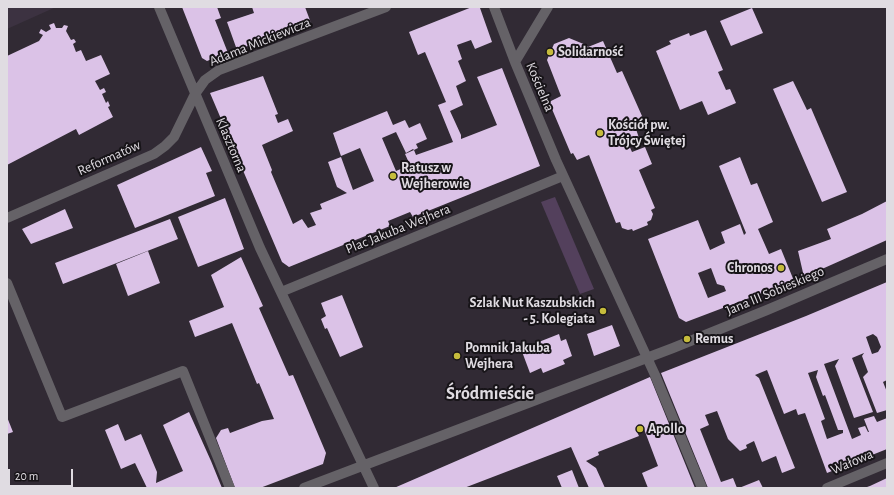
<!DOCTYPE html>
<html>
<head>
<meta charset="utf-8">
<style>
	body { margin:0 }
	#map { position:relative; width:894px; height:495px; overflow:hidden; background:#312a34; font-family:"Alegreya Sans",sans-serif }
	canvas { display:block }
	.frame { position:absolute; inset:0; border:8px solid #e0dce2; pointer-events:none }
	.scale { position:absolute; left:8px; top:469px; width:65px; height:18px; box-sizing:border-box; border:2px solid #e0dce2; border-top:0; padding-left:5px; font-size:12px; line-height:14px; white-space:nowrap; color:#e0dce2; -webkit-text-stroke:3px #171418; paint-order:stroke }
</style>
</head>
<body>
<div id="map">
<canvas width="894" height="495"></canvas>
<div class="frame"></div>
<div class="scale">20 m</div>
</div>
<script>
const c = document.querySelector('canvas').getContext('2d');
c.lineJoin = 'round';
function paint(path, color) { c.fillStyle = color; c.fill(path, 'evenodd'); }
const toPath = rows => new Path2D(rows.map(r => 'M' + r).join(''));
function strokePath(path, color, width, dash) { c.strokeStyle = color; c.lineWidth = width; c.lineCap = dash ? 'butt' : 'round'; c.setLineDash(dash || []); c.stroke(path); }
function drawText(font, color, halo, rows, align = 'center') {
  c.font = font + ' "Alegreya Sans",sans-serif'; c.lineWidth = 4; c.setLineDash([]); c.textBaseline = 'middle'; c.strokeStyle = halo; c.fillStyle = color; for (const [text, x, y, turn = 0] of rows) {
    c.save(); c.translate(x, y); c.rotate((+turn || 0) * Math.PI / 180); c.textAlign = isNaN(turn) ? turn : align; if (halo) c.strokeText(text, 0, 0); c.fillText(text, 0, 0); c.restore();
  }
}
paint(toPath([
	[7,7,56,7,7,29]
]), '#3c3241');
paint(toPath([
	[555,197,594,289,580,294,541,202]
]), '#53405c');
paint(toPath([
	[182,7,217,7,221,18,215,20,228,53,207,61,202,58],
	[252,7,305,7,311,23,237,50,227,22,254,13],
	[472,7,480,8,492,42,475,49,471,40,457,45,462,59,458,61,466,81,456,86,463,105,450,111,461,135,461,139,497,125,477,77,502,68,540,166,413,217,410,212,388,221,390,226,289,267,282,262,210,93,263,76,278,114,275,115,278,123,288,119,293,131,262,145,272,170,271,172,293,224,302,219,308,228,316,225,310,213,322,209,320,204,347,193,337,187,328,162,341,157,353,190,374,181,360,148,341,156,333,133,387,111,393,125,405,120,409,128,420,123,427,139,416,144,418,148,414,150,413,149,406,153,396,132,382,138,396,171,410,165,405,154,414,150,416,155,453,142,438,105,446,102,425,52,418,55,409,32],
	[752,8,763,33,731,46,720,21],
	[54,23,56,28,62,28,64,25,68,26,66,31,71,40,74,39,76,42,73,44,76,52,81,50,86,61,101,55,110,74,95,81,100,90,104,88,106,92,102,94,106,103,108,101,110,106,108,107,113,117,79,135,76,129,7,165,7,56,39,41,43,35,39,33,41,29,46,32,51,29,49,25],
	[706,30,723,70,718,72,726,90,730,89,736,103,708,115,702,101,680,110,656,51,671,44,669,41,689,33,690,36],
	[569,38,586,45,588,47,603,41,617,73,622,71,646,125,636,129,639,138,628,143,632,152,645,147,652,164,639,170,655,208,651,210,653,214,651,220,647,222,648,225,633,231,632,229,628,230,622,228,620,222,616,223,589,155,577,160,573,153,571,154,549,102,561,96,547,60,554,44],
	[793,81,807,110,811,108,847,192,822,202,773,89],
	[201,147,212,171,206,173,215,196,135,228,117,185],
	[740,157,751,185,757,183,773,222,758,229,769,254,781,249,794,281,686,322,679,318,648,239,698,220,710,250,725,243,721,232,740,224,744,235,746,233,719,166],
	[711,268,717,284,724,286,726,291,708,298,698,273],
	[225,198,244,249,198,267,178,217],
	[887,201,887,240,804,277,798,251,831,239,827,229,862,214],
	[65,209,73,228,31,244,22,229],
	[170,219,178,239,63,284,55,263],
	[148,251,160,283,128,296,116,264],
	[241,257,263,306,259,308,289,376,293,375,326,453,323,464,260,488,235,488,216,438,221,430,228,428,230,433,262,421,274,419,259,383,257,384,232,323,195,337,189,321,224,307,211,275],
	[887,282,887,380,883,382,887,392,887,410,877,413,863,377,868,372,862,356,864,353,852,358,873,412,854,418,835,366,839,359,824,364,852,439,861,435,858,428,865,426,868,432,869,432,864,419,874,416,877,422,887,418,887,449,827,473,805,413,798,415,796,409,784,414,767,370,755,375,759,378,795,468,782,473,776,456,762,462,754,441,746,445,747,448,740,451,728,439,717,411,705,415,709,425,700,429,721,482,733,478,737,488,708,488,661,373,806,316],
	[873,334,877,337,881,347,878,352,872,354,866,337],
	[818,370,816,377,823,396,825,395,838,430,843,430,843,433,827,439,821,421,825,419,808,373],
	[342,295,363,347,340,357,327,328,325,329,321,319,326,316,321,303],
	[612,325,620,346,594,356,587,334],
	[559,334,561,341,566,339,572,356,563,360,565,364,543,373,541,368,530,373,521,349],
	[650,377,695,488,648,488,642,473,658,466,644,429,637,432,639,436,598,452,599,455,586,461,596,468,605,488,589,488,571,447,464,488,394,488],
	[189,412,211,461,222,488,147,488,135,463,121,469,105,430,118,424,125,441,141,434,157,472,156,483,183,471,163,425],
	[7,417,13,432,7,434],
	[572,470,579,488,562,488,557,476],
	[887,478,887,488,864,488,870,486],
	[759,480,763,488,739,488]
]), '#dbc2e7');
strokePath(toPath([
	[159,7,260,248,374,488],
	[494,7,515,62,556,160,655,375,702,488],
	[515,62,548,7],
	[7,218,154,154,165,146,174,137,195,94,205,80,219,70,386,7],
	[7,283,62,417,183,371,230,488],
	[281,292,563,176],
	[304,488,673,348,767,310,887,259],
	[827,488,887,463]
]), '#656267', 10);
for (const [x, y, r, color] of [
	[550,52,4,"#c6bc3c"],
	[600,133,4,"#c6bc3c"],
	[393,176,4,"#c6bc3c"],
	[781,268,4,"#c6bc3c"],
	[603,311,4,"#c6bc3c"],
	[687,339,4,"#c6bc3c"],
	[457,356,4,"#c6bc3c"],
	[640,429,4,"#c6bc3c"]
]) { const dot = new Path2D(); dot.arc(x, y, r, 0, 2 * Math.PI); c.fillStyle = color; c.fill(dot); strokePath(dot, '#171418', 1.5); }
drawText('14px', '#e0dce2', '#171418', [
	["Adama Mickiewicza",260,42,-22],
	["Kościelna",540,87,67],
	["Klasztorna",231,145,67],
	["Reformatów",109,158,-24],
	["Plac Jakuba Wejhera",398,229,-22],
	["Jana III Sobieskiego",775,291,-23],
	["Wałowa",852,462,-23]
]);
drawText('bold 14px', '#e0dce2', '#171418', [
	["Solidarność",558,52],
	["Kościół pw.",608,125],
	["Trójcy Świętej",608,141],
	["Ratusz w",401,168],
	["Wejherowie",401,184],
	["Chronos",773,268,"right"],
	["Szlak Nut Kaszubskich",595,303,"right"],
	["- 5. Kolegiata",595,319,"right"],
	["Remus",695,339],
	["Pomnik Jakuba",465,348],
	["Wejhera",465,364],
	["Apollo",648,429]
], 'left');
drawText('bold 18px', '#e0dce2', '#171418', [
	["Śródmieście",490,394]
]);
</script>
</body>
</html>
